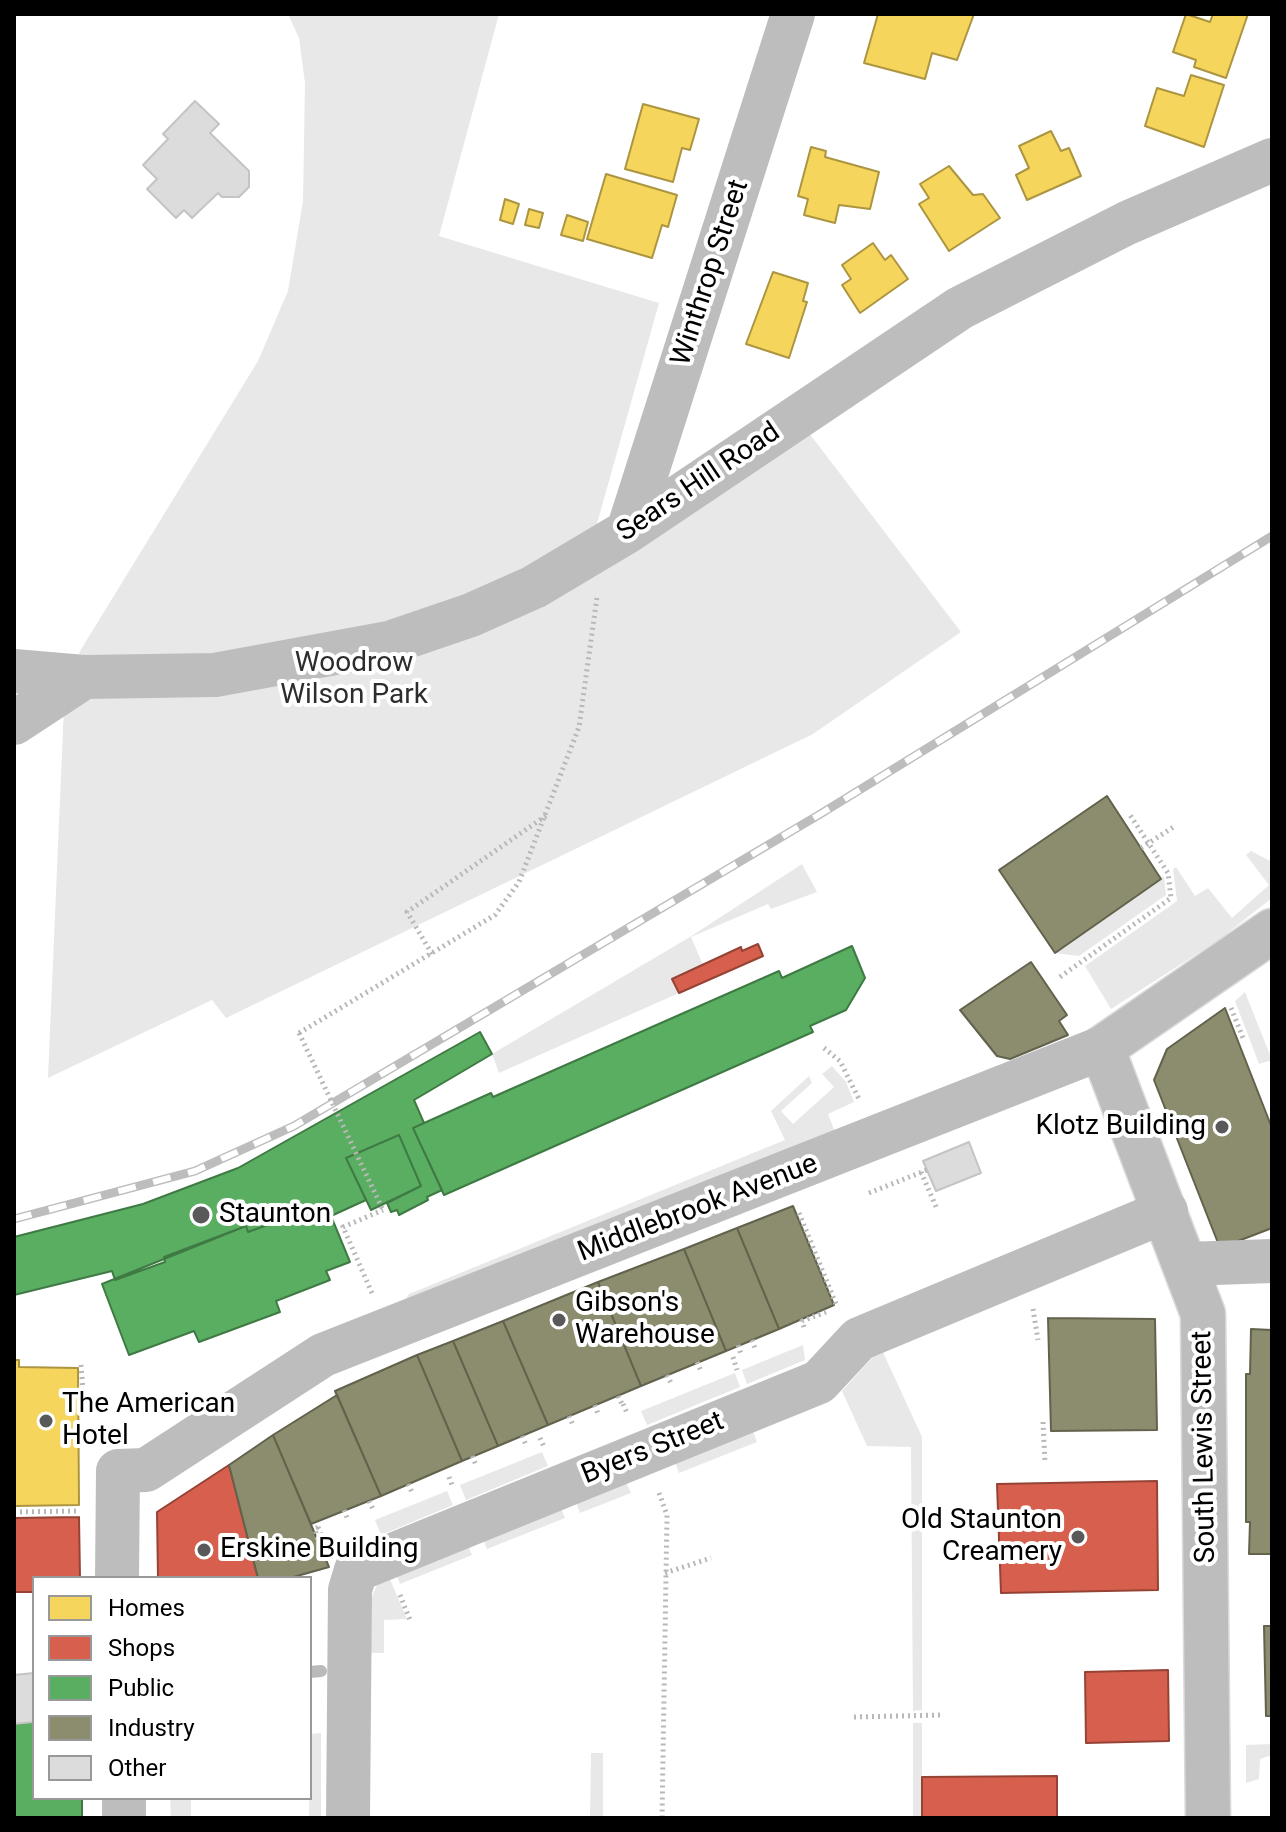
<!DOCTYPE html>
<html>
<head>
<meta charset="utf-8">
<style>
	body { margin:0 }
	#map { position:relative; width:1286px; height:1832px; overflow:hidden; background:#fff; font-family:Roboto,sans-serif }
	canvas { display:block }
	.frame { position:absolute; inset:0; border:16px solid #000; pointer-events:none }
	.legend { position:absolute; left:32px; top:1576px; width:280px; height:224px; box-sizing:border-box; background:#fff; border:2px solid #999; margin:0; padding:10px 14px; list-style:none; font-size:24px; color:#000 }
	.legend li { display:flex; align-items:center; gap:16px; height:40px }
	.legend b { width:40px; border:2px solid #999 }
</style>
</head>
<body>
<div id="map">
<canvas width="1286" height="1832"></canvas>
<div class="frame"></div>
<ul class="legend">
<li><b style="height:22px;background:#f6d55c"></b>Homes</li>
<li><b style="height:22px;background:#d6604d"></b>Shops</li>
<li><b style="height:22px;background:#5aae61"></b>Public</li>
<li><b style="height:22px;background:#8c8c6e"></b>Industry</li>
<li><b style="height:22px;background:#dcdcdc"></b>Other</li>
</ul>
</div>
<script>
const c = document.querySelector('canvas').getContext('2d');
c.lineJoin = 'round';
function paint(path, color) { c.fillStyle = color; c.fill(path, 'evenodd'); }
const toPath = rows => new Path2D(rows.map(r => 'M' + r).join(''));
function strokePath(path, color, width, dash) { c.strokeStyle = color; c.lineWidth = width; c.lineCap = dash ? 'butt' : 'round'; c.setLineDash(dash || []); c.stroke(path); }
function drawText(font, color, halo, rows, align = 'center') {
  c.font = font + ' Roboto,sans-serif'; c.lineWidth = 8; c.setLineDash([]); c.textBaseline = 'middle'; c.strokeStyle = halo; c.fillStyle = color; for (const [text, x, y, turn = 0] of rows) {
    c.save(); c.translate(x, y); c.rotate((+turn || 0) * Math.PI / 180); c.textAlign = isNaN(turn) ? turn : align; if (halo) c.strokeText(text, 0, 0); c.fillText(text, 0, 0); c.restore();
  }
}
paint(toPath([
	[288,14,499,14,439,236,659,303,582,577,809,433,961,632,813,734,226,1018,212,1000,48,1078,64,706,80,651,258,361,288,291,303,201,305,83,299,38],
	[1251,851,1272,862,1272,898,1220,939,1111,1009,1085,966,1177,901,1173,869,1176,867,1195,896,1208,888,1232,918,1269,885,1246,855],
	[802,864,817,892,771,909,768,904,691,937,703,965,672,979,679,993,499,1073,492,1054,690,937],
	[1164,876,1166,895,1079,956,1055,953],
	[1245,992,1272,1060,1259,1064,1235,1001],
	[832,1066,846,1082,854,1102,828,1114,835,1132,400,1309,409,1294,785,1140,771,1111,809,1076,812,1083,781,1111,793,1124,834,1087,822,1074],
	[803,1345,805,1360,747,1384,742,1370],
	[881,1348,922,1437,922,1710,913,1711,911,1447,867,1446,842,1391],
	[735,1373,740,1387,647,1425,641,1411],
	[753,1431,757,1442,679,1473,675,1462],
	[542,1452,548,1466,466,1500,460,1485],
	[626,1482,631,1493,580,1513,576,1502],
	[447,1491,453,1505,381,1535,375,1520],
	[561,1508,565,1518,487,1549,483,1539],
	[468,1545,472,1555,400,1584,396,1574],
	[389,1577,407,1619,384,1620,384,1653,369,1653,371,1599,377,1585],
	[913,1723,922,1723,922,1818,913,1818],
	[321,1733,321,1818,309,1818,310,1734],
	[1272,1744,1272,1755,1260,1759,1259,1779,1246,1783,1246,1745],
	[591,1753,603,1753,603,1818,590,1818],
	[170,1798,191,1798,191,1818,171,1818]
]), '#e8e8e8');
const homes = toPath([
	[878,14,974,14,957,60,932,53,925,79,864,63,878,14],
	[1186,14,1210,22,1213,14,1248,14,1226,78,1194,67,1196,60,1173,52,1186,14],
	[1191,75,1224,85,1204,147,1145,126,1157,88,1184,96,1191,75],
	[643,104,699,119,690,150,682,148,673,182,625,169,643,104],
	[1051,131,1061,151,1069,148,1081,176,1027,200,1016,175,1029,168,1019,146,1051,131],
	[811,147,826,151,825,157,879,172,870,209,839,205,835,223,804,215,808,199,798,196,811,147],
	[949,166,973,195,983,194,1000,218,949,251,919,204,929,198,920,184,949,166],
	[606,174,677,195,668,227,662,225,652,258,587,239,606,174],
	[505,199,519,204,513,224,500,220,505,199],
	[529,209,543,213,539,228,525,225,529,209],
	[567,215,588,222,583,241,561,235,567,215],
	[873,243,885,260,891,255,908,279,860,313,842,285,851,279,842,265,873,243],
	[773,272,808,283,803,301,807,302,789,358,746,344,773,272],
	[14,1360,19,1360,19,1367,78,1368,79,1505,14,1506,14,1360]
]);
paint(homes, '#f6d55c');
strokePath(homes, '#ac9540', 2);
const shops = toPath([
	[758,944,763,956,679,993,672,979,741,947,742,951,758,944],
	[229,1465,258,1578,158,1578,157,1512,229,1465],
	[1157,1481,1158,1590,1001,1593,997,1484,1157,1481],
	[79,1517,80,1578,34,1578,34,1592,14,1592,14,1518,79,1517],
	[1168,1670,1169,1741,1086,1743,1085,1672,1168,1670],
	[1057,1776,1057,1818,922,1818,922,1777,1057,1776]
]);
paint(shops, '#d6604d');
strokePath(shops, '#964336', 2);
const public = toPath([
	[852,946,865,978,846,1010,810,1026,813,1032,444,1195,413,1128,491,1093,493,1097,779,971,782,978,852,946],
	[480,1032,492,1054,414,1100,424,1123,413,1128,442,1190,427,1197,428,1200,399,1215,397,1210,391,1212,387,1203,421,1186,399,1135,346,1158,366,1200,331,1216,308,1225,303,1212,248,1232,246,1226,164,1257,165,1262,115,1280,112,1271,14,1295,14,1237,143,1204,238,1168,480,1032],
	[399,1135,421,1186,371,1210,346,1158,399,1135],
	[303,1212,308,1225,331,1216,350,1262,326,1271,330,1280,276,1301,280,1312,199,1342,194,1331,129,1355,102,1284,246,1226,248,1232,303,1212],
	[34,1722,34,1798,82,1798,82,1818,14,1818,14,1724,34,1722]
]);
paint(public, '#5aae61');
strokePath(public, '#3f7a44', 2);
const industry = toPath([
	[1107,796,1161,879,1055,953,999,870,1107,796],
	[1031,962,1067,1015,1059,1021,1068,1035,1010,1059,997,1056,960,1010,1031,962],
	[1225,1008,1272,1128,1272,1228,1220,1248,1154,1080,1167,1049,1225,1008],
	[793,1206,834,1305,779,1329,737,1228,793,1206],
	[737,1228,779,1329,726,1351,684,1249,737,1228],
	[684,1249,726,1351,641,1386,598,1282,684,1249],
	[598,1282,641,1386,548,1425,503,1321,598,1282],
	[1048,1318,1155,1319,1157,1430,1051,1431,1048,1318],
	[503,1321,548,1425,498,1446,453,1341,503,1321],
	[1251,1329,1272,1330,1272,1554,1249,1554,1250,1522,1246,1522,1246,1374,1250,1374,1251,1329],
	[453,1341,498,1446,462,1461,417,1355,453,1341],
	[417,1355,462,1461,381,1496,335,1391,417,1355],
	[337,1395,381,1496,311,1524,273,1435,337,1395],
	[273,1435,329,1567,290,1578,258,1578,229,1465,273,1435],
	[1264,1626,1272,1626,1272,1716,1266,1716,1264,1626]
]);
paint(industry, '#8c8c6e');
strokePath(industry, '#62624d', 2);
strokePath(toPath([
	[310,1672,321,1671]
]), '#bababa', 12);
const building = toPath([
	[195,101,219,124,210,133,249,171,249,187,239,197,222,197,218,193,192,218,184,210,176,218,147,189,157,179,143,165,168,139,163,134,195,101],
	[969,1142,981,1173,936,1191,923,1161,969,1142],
	[34,1673,34,1722,14,1724,14,1675,34,1673]
]);
paint(building, '#dcdcdc');
strokePath(building, '#c4c4c4', 2);
const major = toPath([
	[1208,1818,1203,1314,1102,1048,1272,931]
]);
strokePath(major, '#dbdbdb', 47);
strokePath(toPath([
	[1141,848,1175,826],
	[432,954,407,912,547,815],
	[1060,977,1171,898,1168,873,1130,815],
	[1231,1008,1243,1038],
	[299,1033,495,915,519,882,579,727,597,597],
	[824,1048,840,1061,859,1099],
	[1271,1126,1272,1126],
	[921,1172,937,1209],
	[869,1193,927,1170],
	[799,1213,836,1304],
	[372,1293,343,1227,383,1210],
	[1033,1309,1038,1340],
	[804,1327,802,1321,826,1312],
	[752,1340,755,1348],
	[738,1345,741,1354],
	[733,1357,737,1370],
	[697,1362,701,1371],
	[81,1365,84,1403],
	[667,1375,671,1383],
	[618,1396,622,1404],
	[623,1404,628,1415],
	[595,1405,598,1414],
	[569,1416,573,1425],
	[1043,1422,1045,1463],
	[522,1436,526,1445],
	[540,1438,545,1449],
	[472,1456,476,1465],
	[449,1477,453,1488],
	[408,1484,412,1492],
	[659,1493,667,1515,662,1818],
	[369,1501,373,1509],
	[344,1510,348,1520],
	[14,1512,76,1511],
	[318,1527,325,1545],
	[318,1527,315,1529,319,1544],
	[665,1573,711,1558],
	[400,1595,410,1620],
	[854,1717,942,1715]
]), '#b8b8b8', 5, [2, 4]);
strokePath(toPath([
	[628,531,793,14],
	[14,671,84,677,215,675,389,643,471,615,534,587,628,531,960,308,1127,223,1272,160],
	[14,723,84,677],
	[1186,1264,1272,1261],
	[117,1578,118,1471,146,1470,323,1355,1102,1048],
	[124,1798,124,1818],
	[348,1818,350,1590,356,1570,819,1382,859,1339,1166,1211]
]), '#bdbdbd', 44);
strokePath(major, '#bdbdbd', 44);
const rail = toPath([
	[14,1219,195,1171,294,1126,822,813,1272,536]
]);
strokePath(rail, '#bdbdbd', 9);
strokePath(rail, '#fff', 6, [18]);
strokePath(toPath([
	[299,1033,383,1210]
]), '#b8b8b8', 5, [2, 4]);
for (const [x, y, r, color] of [
	[1222,1127,8,"#595959"],
	[201,1215,10,"#595959"],
	[559,1320,8,"#595959"],
	[46,1421,8,"#595959"],
	[1078,1537,8,"#595959"],
	[204,1550,8,"#595959"]
]) { const dot = new Path2D(); dot.arc(x, y, r, 0, 2 * Math.PI); c.fillStyle = color; c.fill(dot); strokePath(dot, '#fff', 3); }
drawText('28px', '#000', '#fff', [
	["Winthrop Street",711,273,-72],
	["Sears Hill Road",699,483,-34],
	["Middlebrook Avenue",698,1209,-21],
	["South Lewis Street",1205,1447,-91],
	["Byers Street",653,1449,-22]
]);
drawText('28px', '#2d2d2d', '#fff', [
	["Woodrow",354,664],
	["Wilson Park",354,696]
]);
drawText('28px', '#000', '#fff', [
	["Klotz Building",1206,1127,"right"],
	["Staunton",219,1215],
	["Gibson's",575,1304],
	["Warehouse",575,1336],
	["The American",62,1405],
	["Hotel",62,1437],
	["Old Staunton",1062,1521,"right"],
	["Creamery",1062,1553,"right"],
	["Erskine Building",220,1550]
], 'left');
</script>
</body>
</html>
